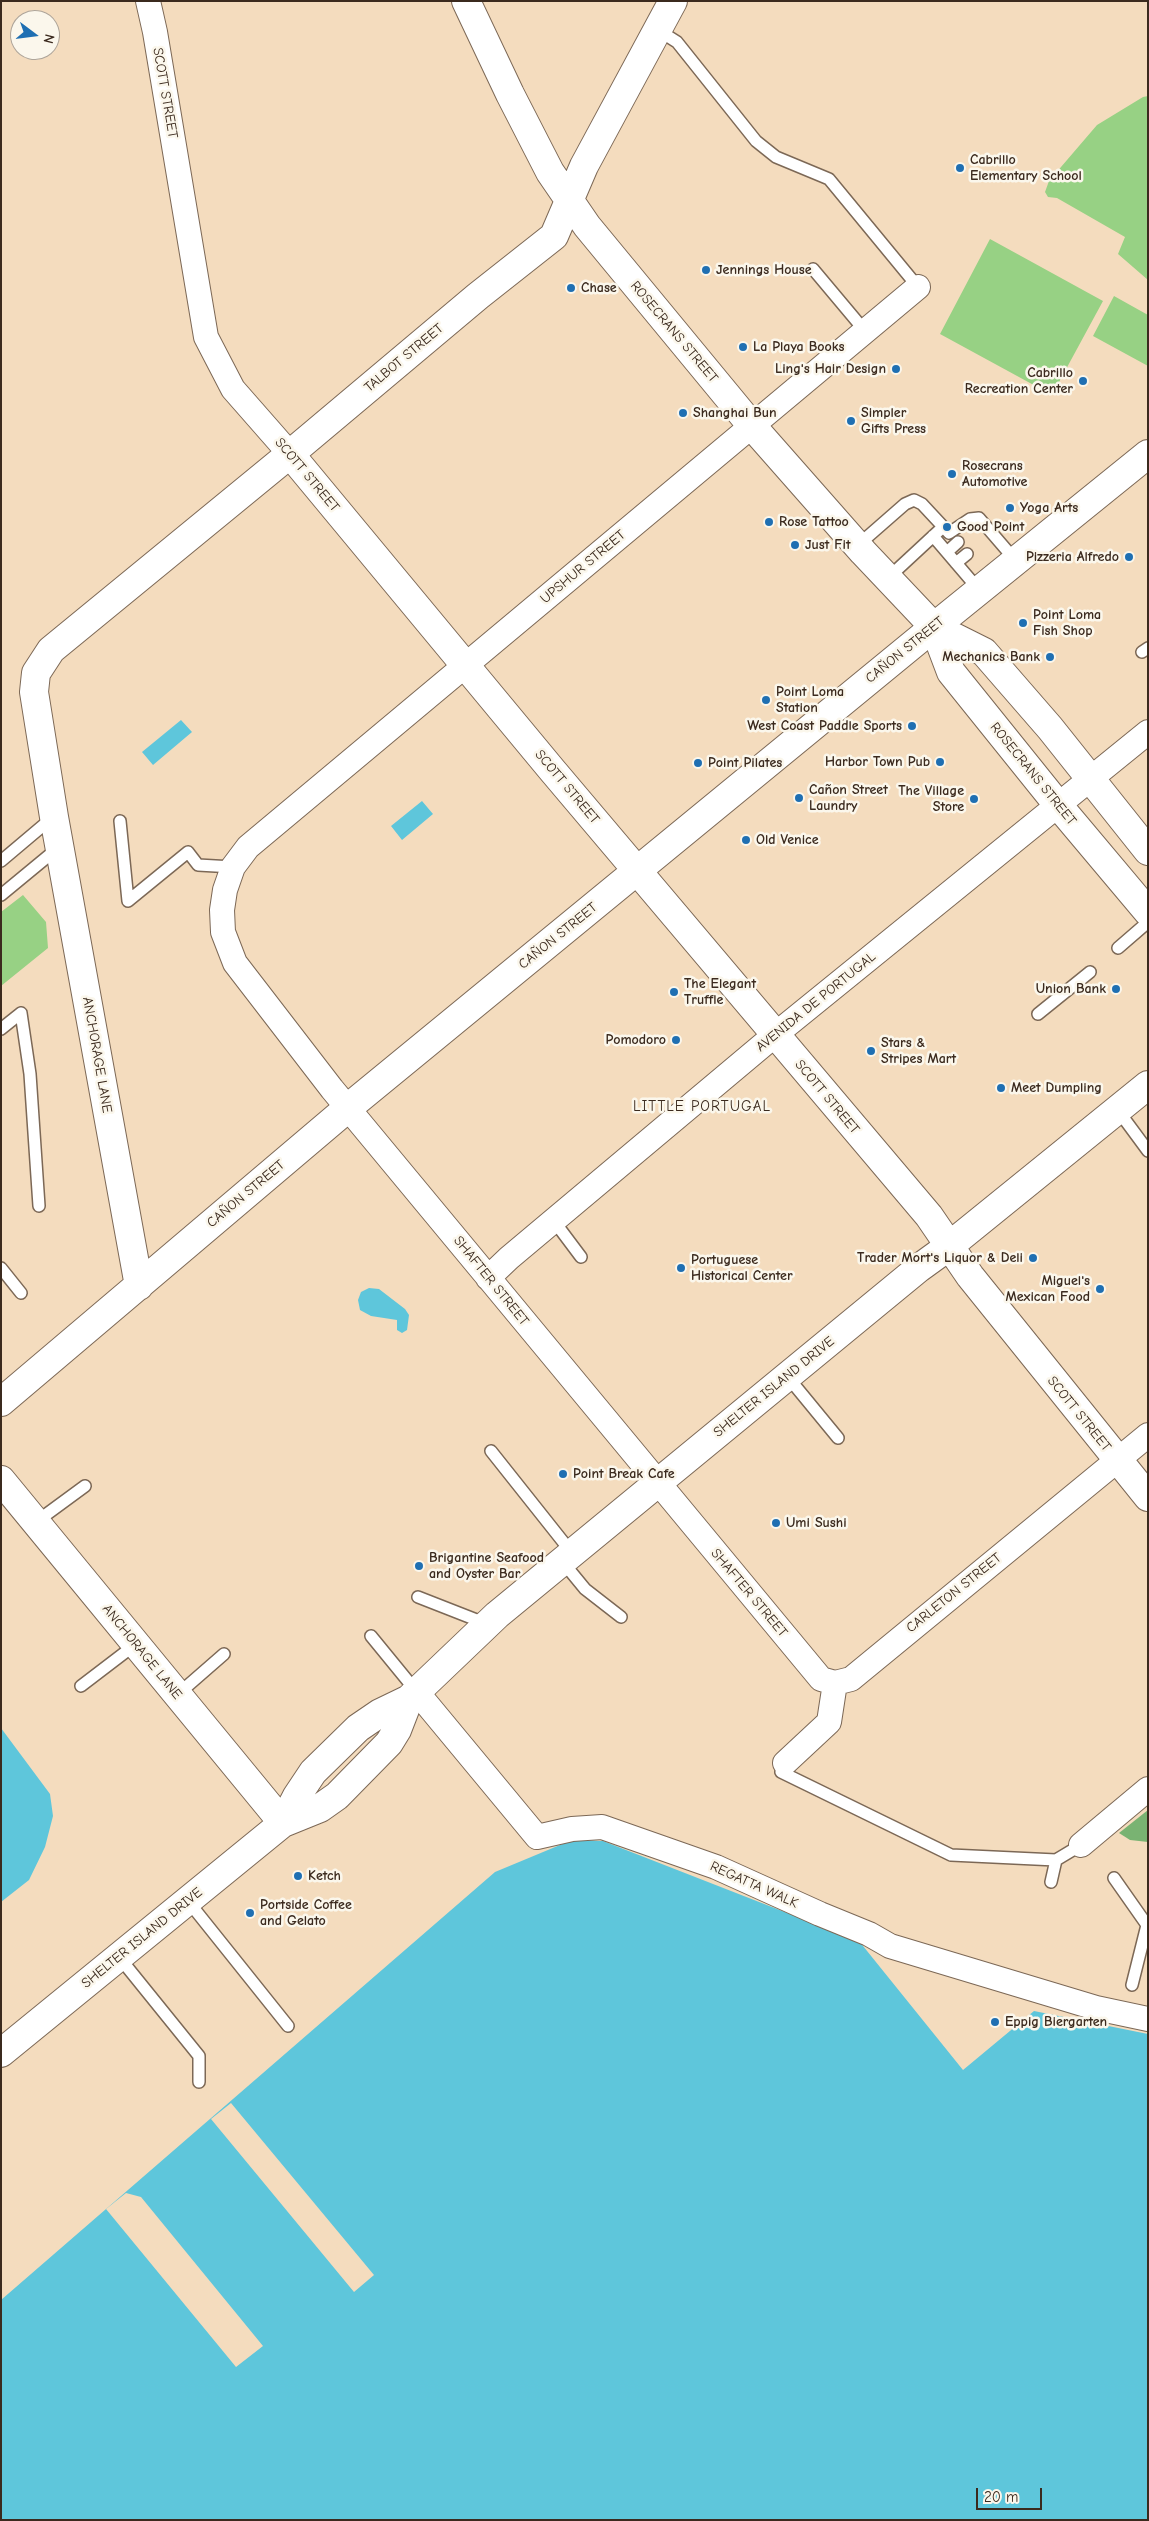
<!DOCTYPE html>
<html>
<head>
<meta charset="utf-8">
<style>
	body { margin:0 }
	#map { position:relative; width:1149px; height:2521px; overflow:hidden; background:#f4dcbe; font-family:"Comic Neue",sans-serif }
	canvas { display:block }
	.frame { position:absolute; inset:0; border:2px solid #3b2a1e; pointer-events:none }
	.north { position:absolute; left:10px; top:10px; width:50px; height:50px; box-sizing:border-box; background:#fbf7ec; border:1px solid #aea59a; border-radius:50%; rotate:105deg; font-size:14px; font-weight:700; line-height:20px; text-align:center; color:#3b2a1e }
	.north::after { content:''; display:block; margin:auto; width:18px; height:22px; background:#1f6fb2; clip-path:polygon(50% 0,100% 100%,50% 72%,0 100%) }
	.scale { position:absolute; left:976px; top:2488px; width:66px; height:22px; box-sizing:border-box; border:2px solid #3b2a1e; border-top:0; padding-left:6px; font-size:15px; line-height:18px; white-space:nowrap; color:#3b2a1e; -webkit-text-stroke:4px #fbf7ec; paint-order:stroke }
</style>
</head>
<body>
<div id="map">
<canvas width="1149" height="2521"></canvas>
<div class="frame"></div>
<div class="north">N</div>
<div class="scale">20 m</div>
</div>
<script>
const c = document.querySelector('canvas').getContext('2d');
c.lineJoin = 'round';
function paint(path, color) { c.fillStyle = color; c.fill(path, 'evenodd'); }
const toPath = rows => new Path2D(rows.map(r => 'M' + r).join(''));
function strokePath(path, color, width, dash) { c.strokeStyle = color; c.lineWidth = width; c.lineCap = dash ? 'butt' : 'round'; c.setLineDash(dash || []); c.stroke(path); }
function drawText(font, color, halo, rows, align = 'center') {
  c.font = font + ' "Comic Neue",sans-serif'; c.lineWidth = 5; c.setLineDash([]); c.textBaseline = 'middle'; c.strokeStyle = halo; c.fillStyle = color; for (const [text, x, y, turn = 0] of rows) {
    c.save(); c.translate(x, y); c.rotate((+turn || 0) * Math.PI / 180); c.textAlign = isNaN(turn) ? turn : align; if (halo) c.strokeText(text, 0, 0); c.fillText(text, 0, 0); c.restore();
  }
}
paint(toPath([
	[1148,96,1148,280,1118,254,1125,237,1057,198,1048,197,1045,192,1049,181,1097,125,1143,97],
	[990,239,1103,301,1052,395,940,334],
	[1114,296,1148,315,1148,366,1093,336],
	[23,895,46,922,48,948,1,986,1,912]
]), '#97d184');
paint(toPath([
	[1148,1810,1148,1842,1130,1840,1119,1833]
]), '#79b372');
paint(toPath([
	[181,720,192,732,153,765,142,752],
	[422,801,433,814,402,840,391,826],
	[369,1288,379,1289,405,1309,409,1315,407,1330,402,1333,397,1330,397,1320,371,1316,360,1310,358,1300,361,1292],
	[1,1728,50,1794,53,1816,45,1847,29,1880,1,1902],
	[572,1840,603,1841,859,1941,963,2070,1034,2011,1148,2034,1148,2520,1,2520,1,2300,495,1872]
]), '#5ec6db');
paint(toPath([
	[231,2103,374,2275,354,2292,211,2119],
	[126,2193,141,2197,263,2346,236,2367,106,2209]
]), '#f4dcbe');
const lane = toPath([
	[658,30,677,42,756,141,776,157,829,179,918,287],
	[813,269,865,331],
	[933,536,980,591],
	[857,546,905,504,914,500,922,504,949,533,970,519,979,518,1016,561],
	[947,552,958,542],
	[956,563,967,554],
	[888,578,943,527],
	[1142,652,1148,648],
	[120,821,128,901,188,852,198,865,233,867],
	[1,861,52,818],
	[1,895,58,848],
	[1118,948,1148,922],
	[21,1013,30,1074,39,1206],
	[1038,1014,1090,972],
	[1,1029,21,1013],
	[1117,1109,1148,1151],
	[554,1221,581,1257],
	[1,1268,21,1293],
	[787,1376,838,1438],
	[491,1451,572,1553],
	[36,1522,85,1486],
	[562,1561,585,1589,621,1617],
	[418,1597,487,1624],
	[371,1636,416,1691],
	[81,1686,136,1644],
	[177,1695,224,1654],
	[781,1772,951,1855,1056,1860,1081,1845],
	[1114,1878,1147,1925,1132,1985],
	[1051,1882,1056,1860],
	[188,1901,288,2026],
	[119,1957,199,2056,199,2082]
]);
const street = toPath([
	[148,1,155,32,206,337,233,389,290,454],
	[488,1278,509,1258,776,1034,1148,732],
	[835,1683,821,1679,332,1089,235,963,223,932,222,910,225,890,233,867,248,847,918,287],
	[835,1683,851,1679,1148,1435],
	[416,1691,537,1837,572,1829,602,1827,716,1867,820,1914,869,1934,890,1946,1096,2008,1148,2019],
	[785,1763,829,1722,835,1683],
	[1081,1845,1148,1789]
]);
const secondary = toPath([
	[290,454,552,770,929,1216,970,1276,1148,1497],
	[139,1286,54,817,34,692,36,673,51,650,290,454,478,296,554,236,584,166,673,1],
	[1,1402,349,1107,934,627,863,552,752,426,587,226,550,172,510,94,466,1],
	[1,1480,283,1823],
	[283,1823,297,1796,313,1772,358,1728,380,1713,409,1699,497,1615,919,1268,948,1247,1148,1085],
	[1,2053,283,1823,320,1808,337,1796,389,1743,397,1730,409,1699]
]);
const primary = toPath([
	[934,627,951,672,1058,805,1148,912],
	[934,627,984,652,1050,728,1148,851],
	[934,627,1148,454]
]);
strokePath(lane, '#7c6856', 14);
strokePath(street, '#7c6856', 26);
strokePath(secondary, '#7c6856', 30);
strokePath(primary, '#7c6856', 30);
strokePath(lane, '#fff', 11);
strokePath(street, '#fff', 24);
strokePath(secondary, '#fff', 28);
strokePath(primary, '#fff', 28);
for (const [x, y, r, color] of [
	[960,168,5,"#1f6fb2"],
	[706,270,5,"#1f6fb2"],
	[571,288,5,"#1f6fb2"],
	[743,347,5,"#1f6fb2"],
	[896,369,5,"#1f6fb2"],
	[1083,381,5,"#1f6fb2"],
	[683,413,5,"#1f6fb2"],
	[851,421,5,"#1f6fb2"],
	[952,474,5,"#1f6fb2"],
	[1010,508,5,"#1f6fb2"],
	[769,522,5,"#1f6fb2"],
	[947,527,5,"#1f6fb2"],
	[795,545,5,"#1f6fb2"],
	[1129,557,5,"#1f6fb2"],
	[1023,623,5,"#1f6fb2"],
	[1050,657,5,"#1f6fb2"],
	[766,700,5,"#1f6fb2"],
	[912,726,5,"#1f6fb2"],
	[940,762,5,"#1f6fb2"],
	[698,763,5,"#1f6fb2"],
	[799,798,5,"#1f6fb2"],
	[974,799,5,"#1f6fb2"],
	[746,840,5,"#1f6fb2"],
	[1116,989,5,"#1f6fb2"],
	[674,992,5,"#1f6fb2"],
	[676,1040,5,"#1f6fb2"],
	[871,1051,5,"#1f6fb2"],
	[1001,1088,5,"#1f6fb2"],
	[1033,1258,5,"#1f6fb2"],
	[681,1268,5,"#1f6fb2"],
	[1100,1289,5,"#1f6fb2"],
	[563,1474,5,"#1f6fb2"],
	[776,1523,5,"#1f6fb2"],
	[419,1566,5,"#1f6fb2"],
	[298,1876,5,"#1f6fb2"],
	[250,1913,5,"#1f6fb2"],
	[995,2022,5,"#1f6fb2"]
]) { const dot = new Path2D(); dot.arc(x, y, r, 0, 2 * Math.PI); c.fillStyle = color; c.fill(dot); strokePath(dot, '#fbf7ec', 2); }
drawText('14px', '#3b2a1e', '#fbf7ec', [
	["SCOTT STREET",165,93,80],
	["ROSECRANS STREET",674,332,50],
	["TALBOT STREET",404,358,-40],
	["SCOTT STREET",307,475,50],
	["UPSHUR STREET",583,567,-40],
	["CAÑON STREET",905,650,-39],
	["ROSECRANS STREET",1033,774,51],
	["SCOTT STREET",567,787,50],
	["CAÑON STREET",558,936,-39],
	["AVENIDA DE PORTUGAL",816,1002,-39],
	["ANCHORAGE LANE",97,1055,80],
	["SCOTT STREET",827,1097,50],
	["CAÑON STREET",246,1194,-40],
	["SHAFTER STREET",491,1281,51],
	["SHELTER ISLAND DRIVE",774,1387,-39],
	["SCOTT STREET",1079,1414,51],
	["SHAFTER STREET",749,1593,50],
	["CARLETON STREET",954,1593,-39],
	["ANCHORAGE LANE",142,1652,51],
	["REGATTA WALK",754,1885,24],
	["SHELTER ISLAND DRIVE",142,1938,-39]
]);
drawText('bold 14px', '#3b2a1e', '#fbf7ec', [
	["Cabrillo",970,160],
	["Elementary School",970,176],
	["Jennings House",716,270],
	["Chase",581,288],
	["La Playa Books",753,347],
	["Ling's Hair Design",886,369,"right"],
	["Cabrillo",1073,373,"right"],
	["Recreation Center",1073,389,"right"],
	["Shanghai Bun",693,413],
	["Simpler",861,413],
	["Gifts Press",861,429],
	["Rosecrans",962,466],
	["Automotive",962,482],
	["Yoga Arts",1020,508],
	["Rose Tattoo",779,522],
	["Good Point",957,527],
	["Just Fit",805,545],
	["Pizzeria Alfredo",1119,557,"right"],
	["Point Loma",1033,615],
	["Fish Shop",1033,631],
	["Mechanics Bank",1040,657,"right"],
	["Point Loma",776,692],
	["Station",776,708],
	["West Coast Paddle Sports",902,726,"right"],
	["Harbor Town Pub",930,762,"right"],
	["Point Pilates",708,763],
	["Cañon Street",809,790],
	["Laundry",809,806],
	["The Village",964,791,"right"],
	["Store",964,807,"right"],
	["Old Venice",756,840],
	["The Elegant",684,984],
	["Truffle",684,1000],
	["Union Bank",1106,989,"right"],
	["Pomodoro",666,1040,"right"],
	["Stars &",881,1043],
	["Stripes Mart",881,1059],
	["Meet Dumpling",1011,1088],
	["Trader Mort's Liquor & Deli",1023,1258,"right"],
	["Portuguese",691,1260],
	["Historical Center",691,1276],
	["Miguel's",1090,1281,"right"],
	["Mexican Food",1090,1297,"right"],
	["Point Break Cafe",573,1474],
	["Umi Sushi",786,1523],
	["Brigantine Seafood",429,1558],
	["and Oyster Bar",429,1574],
	["Ketch",308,1876],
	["Portside Coffee",260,1905],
	["and Gelato",260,1921],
	["Eppig Biergarten",1005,2022]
], 'left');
c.letterSpacing = '1px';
drawText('15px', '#3b2a1e', '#fbf7ec', [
	["LITTLE PORTUGAL",702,1107]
]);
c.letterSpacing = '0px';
</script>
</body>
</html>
